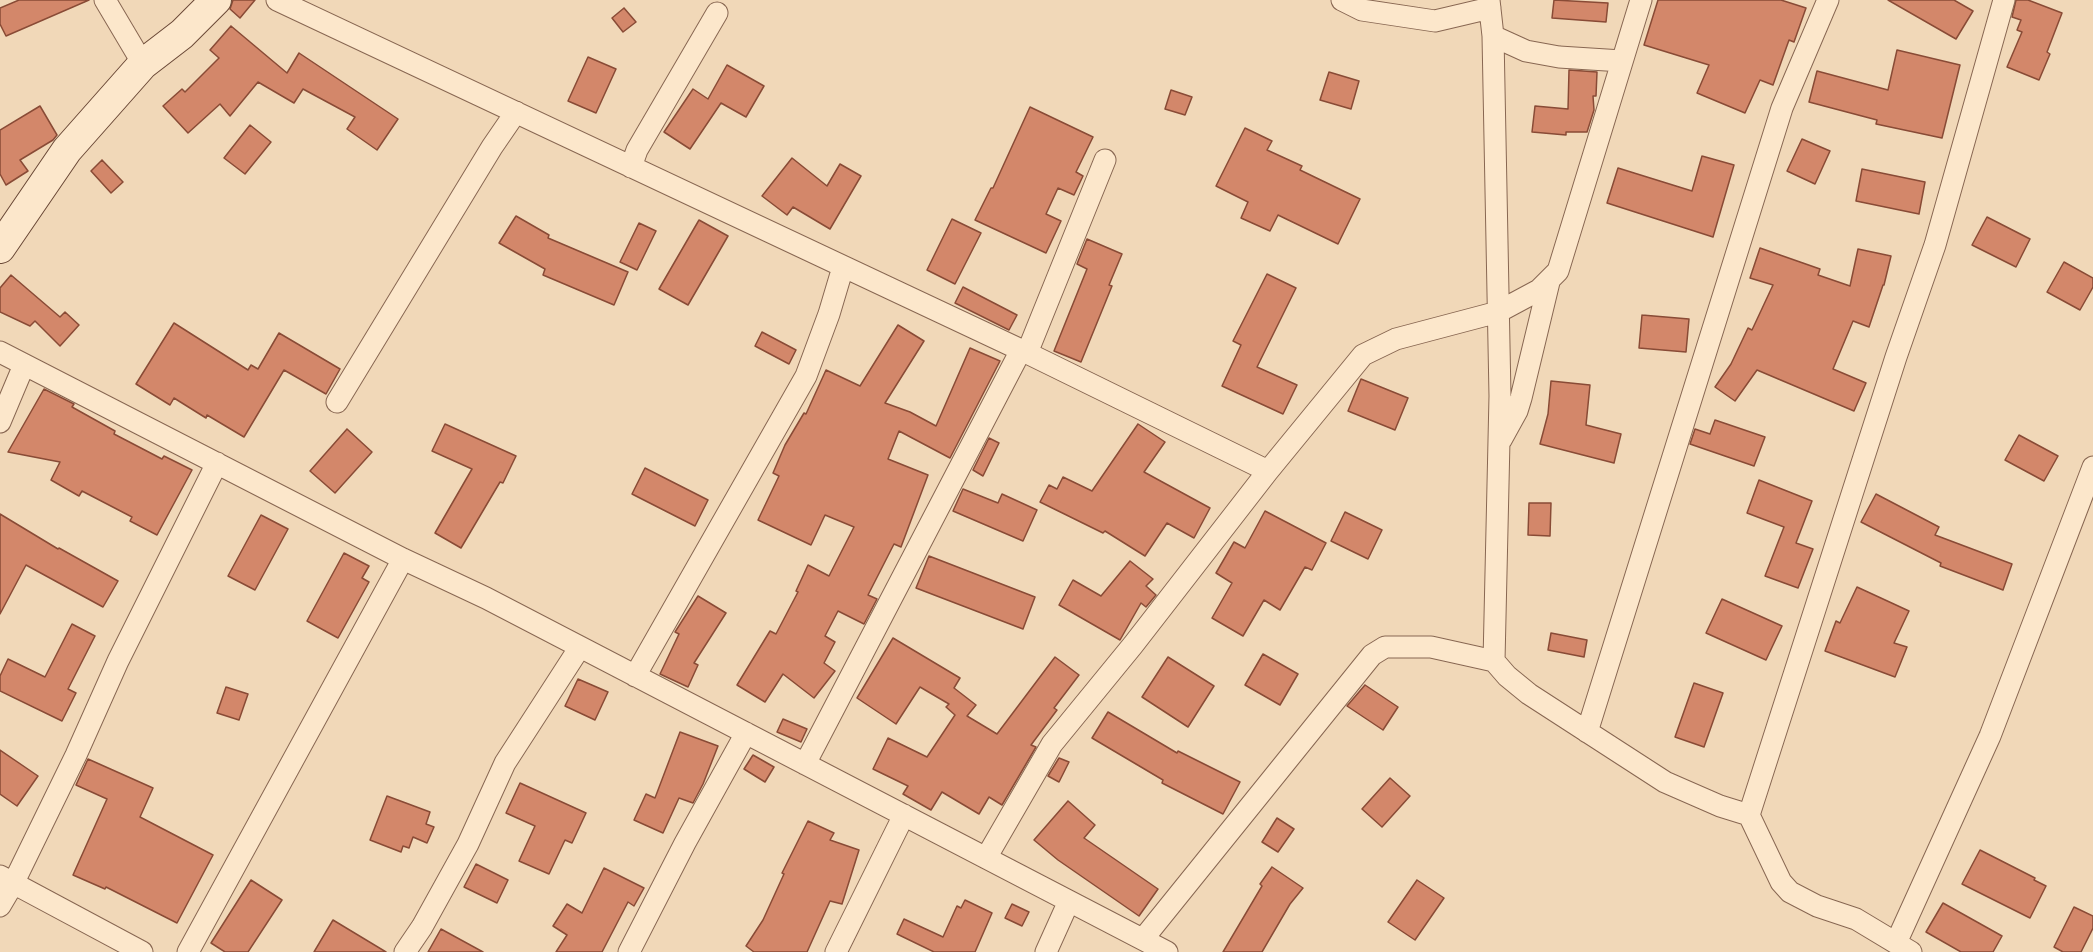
<!DOCTYPE html>
<html>
<head>
<meta charset="utf-8">
<style>
	body { margin:0 }
	canvas { display:block; background:#f1d8b8 }
</style>
</head>
<body>
<canvas width="2093" height="952"></canvas>
<script>
const c = document.querySelector('canvas').getContext('2d');
c.lineJoin = 'round';
function paint(path, color) { c.fillStyle = color; c.fill(path, 'evenodd'); }
const toPath = rows => new Path2D(rows.map(r => 'M' + r).join(''));
function strokePath(path, color, width, dash) { c.strokeStyle = color; c.lineWidth = width; c.lineCap = dash ? 'butt' : 'round'; c.setLineDash(dash || []); c.stroke(path); }
const building = toPath([
	[19,0,89,0,6,36,0,24,0,8,19,0],
	[233,0,255,0,240,18,230,9,233,0],
	[1554,0,1608,3,1606,22,1552,18,1554,0],
	[1658,0,1781,0,1806,8,1794,42,1789,40,1773,85,1760,80,1745,113,1697,93,1709,65,1644,45,1658,0],
	[1888,0,1954,0,1973,11,1956,39,1888,0],
	[2016,0,2028,0,2062,13,2047,52,2050,54,2039,80,2007,67,2022,32,2017,30,2021,20,2012,17,2016,0],
	[624,8,636,22,623,32,612,18,624,8],
	[231,26,287,73,299,53,398,119,377,150,347,129,355,117,303,89,294,103,258,82,230,116,220,104,188,133,163,106,182,89,185,92,219,58,210,50,231,26],
	[1897,50,1960,65,1942,138,1876,124,1877,120,1809,102,1817,71,1888,90,1897,50],
	[588,57,616,69,596,113,568,101,588,57],
	[727,65,764,86,746,117,721,103,690,149,664,132,693,89,708,99,727,65],
	[1569,70,1597,72,1596,96,1593,96,1594,110,1587,132,1566,132,1566,135,1532,132,1535,106,1568,109,1569,70],
	[1329,72,1359,81,1351,109,1320,100,1329,72],
	[1171,90,1192,97,1185,115,1165,109,1171,90],
	[40,106,57,135,53,140,20,160,28,171,6,185,0,174,0,130,40,106],
	[1030,107,1093,137,1076,172,1083,176,1074,195,1058,188,1046,214,1061,221,1046,253,975,220,991,188,993,188,1030,107],
	[250,125,271,142,245,174,224,158,250,125],
	[1245,128,1272,141,1267,150,1302,166,1300,170,1360,199,1338,244,1278,215,1270,231,1241,218,1248,202,1216,186,1245,128],
	[1802,139,1830,151,1815,184,1787,171,1802,139],
	[1702,156,1734,165,1713,237,1607,203,1618,168,1692,191,1702,156],
	[792,158,827,186,840,164,861,176,830,229,793,207,787,215,762,196,792,158],
	[102,160,123,182,111,193,91,171,102,160],
	[1862,169,1925,182,1919,214,1856,201,1862,169],
	[516,216,549,235,548,238,628,272,614,305,543,275,545,269,499,243,516,216],
	[1987,217,2030,239,2016,267,1972,245,1987,217],
	[952,219,981,233,955,284,927,270,952,219],
	[699,220,728,236,688,305,659,289,699,220],
	[639,223,656,231,637,270,620,262,639,223],
	[1087,239,1122,254,1109,285,1112,286,1081,362,1054,351,1087,269,1077,264,1087,239],
	[1760,248,1820,269,1818,275,1850,286,1858,249,1891,256,1884,285,1883,285,1869,327,1853,321,1833,369,1866,383,1854,411,1757,370,1735,401,1715,387,1731,364,1748,328,1752,330,1773,285,1750,278,1760,248],
	[2064,262,2093,278,2093,287,2080,310,2047,292,2064,262],
	[1267,274,1296,288,1257,367,1297,385,1283,414,1222,386,1241,345,1233,341,1267,274],
	[11,275,60,317,65,312,79,325,60,346,35,321,30,326,0,312,0,288,11,275],
	[963,287,1017,315,1009,330,955,303,963,287],
	[1642,315,1689,319,1686,352,1639,348,1642,315],
	[174,323,248,370,251,365,258,369,279,333,340,369,326,394,284,370,244,437,207,415,206,418,174,398,170,405,136,384,174,323],
	[898,325,924,341,885,403,910,412,936,426,970,348,1000,361,950,458,899,431,888,459,928,475,901,547,894,544,868,595,877,599,864,624,838,611,825,636,835,642,824,663,835,671,814,698,783,674,765,702,737,685,770,631,776,634,798,592,796,591,808,565,829,576,854,527,825,515,811,545,758,520,779,476,773,473,785,445,804,413,806,414,826,370,860,386,898,325],
	[762,332,796,350,789,364,755,346,762,332],
	[1361,379,1408,398,1395,430,1348,411,1361,379],
	[1551,381,1590,385,1586,425,1621,434,1614,463,1540,444,1548,414,1551,381],
	[44,389,74,404,72,407,115,431,114,434,162,459,164,456,192,470,157,535,130,521,132,517,82,491,79,496,51,480,60,462,8,452,44,389],
	[1715,420,1765,437,1754,466,1690,444,1695,429,1710,434,1715,420],
	[445,424,516,456,503,483,500,482,461,548,435,533,472,469,432,451,445,424],
	[1138,424,1165,442,1144,472,1210,508,1194,538,1167,523,1145,556,1105,531,1103,533,1040,502,1049,485,1057,489,1063,477,1092,491,1138,424],
	[347,429,372,452,335,493,310,471,347,429],
	[2019,435,2058,456,2044,481,2005,460,2019,435],
	[989,438,999,443,983,476,973,470,989,438],
	[645,468,708,500,695,526,632,494,645,468],
	[1759,480,1812,501,1796,543,1813,549,1798,588,1765,576,1784,527,1747,513,1759,480],
	[963,489,998,503,1002,494,1037,510,1023,541,953,511,963,489],
	[1876,494,1939,527,1935,535,2012,564,2003,590,1940,566,1941,563,1861,522,1876,494],
	[1529,503,1551,503,1550,536,1528,535,1529,503],
	[1265,511,1326,543,1312,570,1305,567,1280,610,1264,600,1243,636,1212,618,1232,583,1216,573,1234,542,1245,548,1265,511],
	[1345,512,1382,530,1368,559,1331,541,1345,512],
	[0,514,58,549,59,548,118,581,103,607,26,565,0,614,0,514],
	[261,515,288,529,255,590,228,576,261,515],
	[344,553,369,566,362,578,369,582,338,638,307,621,344,553],
	[929,556,1035,597,1023,629,916,588,929,556],
	[1130,561,1153,579,1146,586,1156,595,1146,607,1141,603,1120,640,1059,605,1073,580,1101,596,1130,561],
	[1857,587,1909,611,1894,643,1907,647,1895,677,1825,651,1836,621,1840,623,1857,587],
	[698,596,726,613,694,663,698,665,688,687,660,674,679,634,675,632,698,596],
	[1722,599,1782,626,1766,660,1706,633,1722,599],
	[72,624,95,636,68,689,76,693,62,721,0,691,0,676,8,659,45,677,72,624],
	[1551,633,1587,640,1584,657,1548,650,1551,633],
	[893,638,960,678,954,688,976,705,967,716,997,734,1055,657,1079,675,1054,708,1057,710,1031,745,1036,747,1002,805,989,797,979,814,942,792,931,810,903,794,908,786,873,769,888,738,927,757,955,715,946,707,949,704,920,687,896,724,857,698,893,638],
	[1263,654,1298,674,1280,705,1245,685,1263,654],
	[1168,657,1214,686,1188,727,1142,697,1168,657],
	[578,679,608,692,595,720,565,706,578,679],
	[1694,683,1723,693,1704,747,1675,737,1694,683],
	[1365,685,1398,707,1383,730,1347,706,1365,685],
	[226,687,248,694,239,720,217,713,226,687],
	[1108,712,1177,753,1178,751,1240,782,1223,814,1162,783,1163,780,1092,738,1108,712],
	[783,719,807,729,801,742,777,732,783,719],
	[680,732,718,746,703,784,693,803,679,798,663,833,634,820,646,794,655,798,680,732],
	[0,750,38,776,17,806,0,794,0,750],
	[753,755,774,767,765,782,744,769,753,755],
	[1059,758,1069,762,1059,782,1048,776,1059,758],
	[88,759,153,788,140,817,213,855,177,923,106,887,105,889,73,875,107,799,76,785,88,759],
	[1390,778,1410,796,1382,827,1362,809,1390,778],
	[520,783,586,813,572,843,565,840,549,874,519,861,535,826,506,813,520,783],
	[387,796,430,812,426,824,434,827,427,843,413,837,409,848,403,846,401,852,370,840,387,796],
	[1068,801,1095,825,1084,838,1158,889,1139,916,1058,860,1034,840,1068,801],
	[1277,818,1294,829,1278,852,1262,842,1277,818],
	[808,821,834,833,830,840,859,850,842,904,830,901,807,952,754,952,746,946,763,920,784,874,782,873,808,821],
	[1980,850,2035,878,2034,880,2046,886,2030,918,1962,884,1980,850],
	[476,864,508,880,497,903,464,887,476,864],
	[1272,867,1303,888,1290,904,1262,952,1223,952,1262,886,1260,884,1272,867],
	[604,868,644,888,634,906,628,902,602,952,556,952,567,935,553,926,567,904,582,913,604,868],
	[251,880,282,900,248,952,225,952,211,943,251,880],
	[1417,880,1444,898,1415,940,1388,922,1417,880],
	[965,900,992,913,975,952,934,952,897,934,904,919,943,937,957,906,961,908,965,900],
	[1943,903,2002,936,1993,952,1961,952,1926,932,1943,903],
	[1012,904,1029,912,1022,926,1005,918,1012,904],
	[2074,907,2093,916,2093,928,2081,952,2063,952,2054,947,2074,907],
	[333,920,386,952,314,952,333,920],
	[441,929,483,952,428,952,441,929]
]);
paint(building, '#d3876a');
strokePath(building, '#894b36', 1.5);
const street = toPath([
	[105,0,143,64],
	[277,0,1021,350],
	[1342,0,1362,10,1435,21,1490,8],
	[1489,0,1493,36,1500,396,1494,661],
	[1493,36,1526,51,1559,57,1622,61],
	[631,167,637,150,717,13],
	[0,352,403,559,486,598,1167,952],
	[1027,353,1105,160],
	[337,402,492,147,516,112],
	[0,422,24,365],
	[1501,440,1517,411,1521,398,1549,282],
	[635,676,806,376,829,314,843,267],
	[1587,732,1782,108,1828,0],
	[805,764,1021,350,1268,471],
	[1749,815,1896,357,1935,245,2004,0],
	[986,858,1052,744,1133,645,1268,471,1363,355,1396,339,1498,312,1539,290,1558,271,1641,0],
	[0,876,142,952],
	[0,906,13,884,76,755,118,661,217,463],
	[1143,939,1372,655,1385,647,1431,647,1494,661,1507,676,1529,694,1665,782,1720,806,1749,815,1781,882,1790,892,1817,906,1856,919,1911,952],
	[1896,943,1990,736,2093,467],
	[188,952,403,559],
	[405,952,422,927,468,844,505,763,580,647],
	[629,952,685,843,746,733],
	[836,952,904,815],
	[1046,952,1069,901]
]);
const secondary = toPath([
	[0,248,67,150,143,64,182,34,216,0]
]);
strokePath(street, '#886752', 23);
strokePath(secondary, '#6a4836', 32);
strokePath(street, '#fce7cb', 21);
strokePath(secondary, '#fce7cb', 30);
</script>
</body>
</html>
